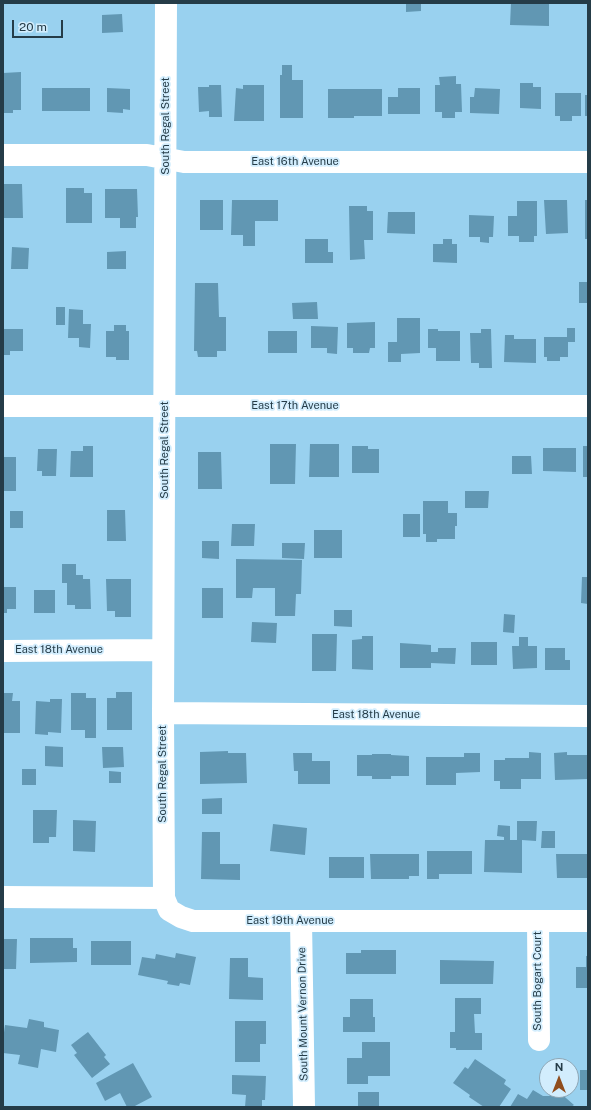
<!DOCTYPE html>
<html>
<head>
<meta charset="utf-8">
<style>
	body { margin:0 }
	#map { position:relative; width:591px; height:1110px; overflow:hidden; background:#99d1ef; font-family:"Public Sans",sans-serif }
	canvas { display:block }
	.frame { position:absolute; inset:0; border:4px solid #253c48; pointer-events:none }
	.north { position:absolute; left:539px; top:1058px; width:40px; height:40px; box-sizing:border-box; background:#d2edfd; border:1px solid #8da6b5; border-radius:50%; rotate:0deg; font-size:11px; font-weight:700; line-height:16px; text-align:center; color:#253c48 }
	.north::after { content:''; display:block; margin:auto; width:14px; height:18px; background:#904d1d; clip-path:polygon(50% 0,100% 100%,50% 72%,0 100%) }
	.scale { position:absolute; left:12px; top:20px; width:51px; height:18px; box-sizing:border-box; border:2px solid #253c48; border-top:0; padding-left:5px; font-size:12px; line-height:14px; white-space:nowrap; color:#253c48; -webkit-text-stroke:3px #d2edfd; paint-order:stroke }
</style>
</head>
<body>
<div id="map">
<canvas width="591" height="1110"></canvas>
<div class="frame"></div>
<div class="north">N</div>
<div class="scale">20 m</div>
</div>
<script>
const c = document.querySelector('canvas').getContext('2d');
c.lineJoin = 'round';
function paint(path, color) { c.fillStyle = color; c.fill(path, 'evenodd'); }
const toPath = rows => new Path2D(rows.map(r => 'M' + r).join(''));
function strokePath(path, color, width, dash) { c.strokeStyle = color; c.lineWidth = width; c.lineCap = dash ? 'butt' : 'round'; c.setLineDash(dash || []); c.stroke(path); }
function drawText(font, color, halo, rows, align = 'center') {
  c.font = font + ' "Public Sans",sans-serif'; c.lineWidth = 3.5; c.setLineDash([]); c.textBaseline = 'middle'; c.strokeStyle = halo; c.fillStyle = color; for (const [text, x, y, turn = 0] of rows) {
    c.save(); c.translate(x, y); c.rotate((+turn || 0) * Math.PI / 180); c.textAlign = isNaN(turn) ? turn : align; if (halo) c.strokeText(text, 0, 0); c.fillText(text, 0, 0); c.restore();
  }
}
paint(toPath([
	[406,3,421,3,421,11,406,12],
	[511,3,549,3,549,26,510,25],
	[122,14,123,32,102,33,102,15],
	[282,65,292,65,292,80,303,80,303,118,280,118,280,75,282,75],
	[21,72,21,110,13,110,13,113,3,113,3,73],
	[456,76,456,84,461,84,462,112,455,112,455,118,442,118,442,112,435,112,435,85,440,85,439,77],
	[520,83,533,83,533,87,541,87,541,109,520,108],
	[209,85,221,85,222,117,209,117,209,111,199,112,198,87,209,87],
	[243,85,264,85,264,121,234,121,236,88,243,89],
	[42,88,90,88,90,111,42,111],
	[107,88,130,89,130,110,123,109,123,113,107,112],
	[398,88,420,88,420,114,388,114,388,97,398,97],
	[475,88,500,89,499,114,470,113,470,97,474,97],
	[328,89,382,89,382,116,354,116,354,118,328,118],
	[555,93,581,93,581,116,572,116,572,121,560,121,560,116,555,116],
	[585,95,588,95,588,116,585,116],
	[3,184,22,184,23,218,3,218],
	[66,188,84,188,84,193,92,193,92,223,66,223],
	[105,189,137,189,138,217,136,217,136,228,120,228,120,218,105,218],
	[200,200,223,200,223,230,200,230],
	[232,200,278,200,278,221,255,221,255,246,243,246,243,235,231,235],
	[544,200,567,200,568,233,546,234],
	[585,200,588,200,588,239,585,239],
	[517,201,537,201,537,236,534,236,534,242,519,242,519,236,508,236,508,216,517,216],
	[349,206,367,206,367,211,373,211,373,240,364,240,365,259,350,260],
	[388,212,415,212,415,234,387,233],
	[469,215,494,216,493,237,489,237,489,243,480,242,480,237,469,237],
	[305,239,328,239,328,252,333,252,333,263,305,263],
	[443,239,452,239,452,244,457,244,457,263,433,262,433,244,443,244],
	[12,247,29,248,28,269,11,269],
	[126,251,126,269,107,269,107,252],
	[579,282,588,282,588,303,579,303],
	[195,283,218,283,219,317,226,317,226,351,217,351,217,357,198,357,197,351,194,351],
	[317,302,318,319,293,319,292,303],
	[56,307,65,307,65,325,56,325],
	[69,309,83,310,83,324,91,324,90,348,79,347,79,338,68,338],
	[397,318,420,318,420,353,401,354,401,362,388,362,388,342,397,342],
	[375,322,375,348,370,348,369,353,353,353,353,348,347,348,347,323],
	[114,325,126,325,126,331,129,331,129,360,116,360,116,357,106,357,106,331,114,331],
	[311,326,338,327,337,354,327,353,327,348,311,348],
	[567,328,575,328,575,342,568,342,568,357,560,357,560,361,547,361,547,357,544,357,544,337,567,337],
	[3,329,23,329,23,351,10,351,10,355,3,355],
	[428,329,438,329,438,331,460,331,460,361,436,361,436,348,428,348],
	[481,329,491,329,492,368,479,368,479,363,471,363,470,333,481,333],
	[268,331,297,331,297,353,268,353],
	[505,335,514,335,514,339,536,339,536,363,504,362],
	[270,444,296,444,295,484,270,484],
	[310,444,339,444,339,477,309,477],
	[83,446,93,446,93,477,70,477,71,451,83,451],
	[352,446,368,446,368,449,379,449,379,473,352,473],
	[583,446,588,446,588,477,583,477],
	[543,448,576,448,576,472,543,471],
	[38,449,57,449,56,476,42,476,42,471,37,471],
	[198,452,221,452,222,489,198,489],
	[512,456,531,456,532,474,512,474],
	[3,457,16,457,16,491,3,491],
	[465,491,489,491,488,508,465,508],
	[423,501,448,501,448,513,457,513,457,526,455,526,455,539,437,539,437,542,426,542,426,534,423,534],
	[107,510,125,510,126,541,107,541],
	[10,511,23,511,23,528,10,528],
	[403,514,420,514,420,537,403,537],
	[232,524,255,524,254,546,231,546],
	[314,530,342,530,342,558,314,558],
	[202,541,219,541,219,559,202,558],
	[282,543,305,543,304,559,282,558],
	[236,559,302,560,301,594,296,594,295,616,275,616,275,588,253,588,252,598,236,598],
	[62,564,76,564,76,575,83,575,83,579,90,579,91,609,75,609,75,605,67,605,67,583,62,583],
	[582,577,588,577,588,604,581,603],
	[106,579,131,579,131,617,115,617,115,611,107,611],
	[3,587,16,587,16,609,7,609,7,613,3,613],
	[202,588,223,588,223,618,202,618],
	[34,590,55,590,55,613,34,613],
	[334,610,352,610,352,627,334,626],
	[504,614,515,615,514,633,503,632],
	[252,622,277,623,276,643,251,642],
	[312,634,337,634,336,671,312,671],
	[362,636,373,636,373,670,352,669,352,640,362,639],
	[519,637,528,637,528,646,537,646,537,668,513,669,512,646,519,646],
	[471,642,497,642,497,665,471,665],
	[400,643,431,645,431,652,438,652,438,648,456,648,455,664,431,663,431,668,400,668],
	[545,648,565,648,565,660,570,660,570,670,545,670],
	[116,692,132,692,132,730,107,730,107,698,116,698],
	[3,693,13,693,12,701,20,701,20,733,3,733],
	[71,693,86,693,86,698,96,698,96,738,85,738,85,730,71,730],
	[50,699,62,699,61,733,48,732,48,735,35,734,36,701,50,702],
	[45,746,63,747,63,767,45,766],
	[102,747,123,747,124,767,103,768],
	[228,751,228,753,246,753,247,783,200,784,200,752],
	[529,752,541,753,541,779,521,779,521,789,500,789,500,781,494,781,494,760,505,760,505,758,529,758],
	[567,752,567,755,588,755,588,779,555,780,554,753],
	[293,753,312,753,312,761,330,761,330,784,298,784,298,771,294,771],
	[464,753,480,753,480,772,456,773,456,785,426,785,426,757,464,757],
	[372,754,391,754,391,755,409,756,409,776,391,776,391,779,372,779,372,776,357,776,357,755,372,755],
	[22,769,36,769,36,785,22,785],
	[109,771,121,772,121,783,109,783],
	[222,798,222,814,202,814,202,799],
	[33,810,57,810,56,837,49,837,49,843,33,843],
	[73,820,96,821,95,852,73,851],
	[517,821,537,821,536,841,522,840,522,873,484,872,485,840,504,840,504,837,497,836,498,825,510,826,510,840,517,840],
	[273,824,307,828,305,855,270,851],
	[542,831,555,831,555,848,541,848],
	[202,832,220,832,220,864,240,864,240,880,201,879],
	[427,851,472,851,472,874,439,874,439,879,427,879],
	[370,854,419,854,419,876,409,876,409,879,371,879],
	[556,854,588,854,588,878,557,878],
	[329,857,364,857,364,878,329,878],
	[30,938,73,938,73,948,77,948,77,962,30,963],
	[3,939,17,939,16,969,3,969],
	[91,941,131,941,131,965,91,965],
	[361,950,396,950,396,974,346,974,346,953,361,953],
	[176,953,196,957,190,985,180,983,179,986,167,984,168,981,138,975,142,957,155,959,156,954,175,958],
	[586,956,588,956,588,988,576,988,576,967,586,967],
	[230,958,248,958,248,977,263,978,263,1000,229,999],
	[440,960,494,961,493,984,440,984],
	[455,998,481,998,481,1014,474,1014,475,1033,482,1033,482,1050,456,1050,456,1048,450,1048,450,1032,455,1032],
	[350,999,373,999,373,1017,375,1017,375,1032,343,1032,343,1017,350,1017],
	[29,1019,44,1022,44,1027,59,1030,56,1052,41,1049,38,1068,18,1064,20,1055,3,1053,3,1040,5,1025,27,1028],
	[235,1021,266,1021,266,1044,260,1044,260,1062,235,1062],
	[88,1032,106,1055,104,1057,110,1064,92,1078,74,1055,77,1053,71,1045],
	[362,1042,390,1042,390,1076,368,1076,368,1084,347,1084,347,1058,362,1058],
	[475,1059,506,1080,504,1084,511,1089,499,1107,484,1107,469,1097,470,1095,453,1083,465,1067,468,1069],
	[133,1063,152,1097,133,1107,127,1107,120,1093,105,1101,96,1083],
	[580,1070,588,1070,588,1090,580,1090],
	[232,1075,266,1076,265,1100,262,1100,262,1107,245,1107,246,1095,232,1094],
	[533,1090,543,1096,549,1096,558,1091,574,1105,571,1107,510,1107,518,1094,527,1099],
	[358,1092,379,1092,379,1107,358,1107]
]), '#6197b3');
strokePath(toPath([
	[3,155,147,155,184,162,588,162],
	[3,406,588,406],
	[3,651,163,650],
	[163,713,588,716],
	[3,897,164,898,169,910,181,917,193,921,588,921],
	[164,898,163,713,166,3],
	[301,921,304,1107],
	[538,922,539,1040]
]), '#fff', 22);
drawText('11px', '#253c48', '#d2edfd', [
	["South Regal Street",166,126,-90],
	["East 16th Avenue",295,162],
	["East 17th Avenue",295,406],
	["South Regal Street",165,450,-90],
	["East 18th Avenue",59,650],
	["East 18th Avenue",376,715],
	["South Regal Street",163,774,-90],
	["East 19th Avenue",290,921],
	["South Bogart Court",538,981,-90],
	["South Mount Vernon Drive",303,1014,-91]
]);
</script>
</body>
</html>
